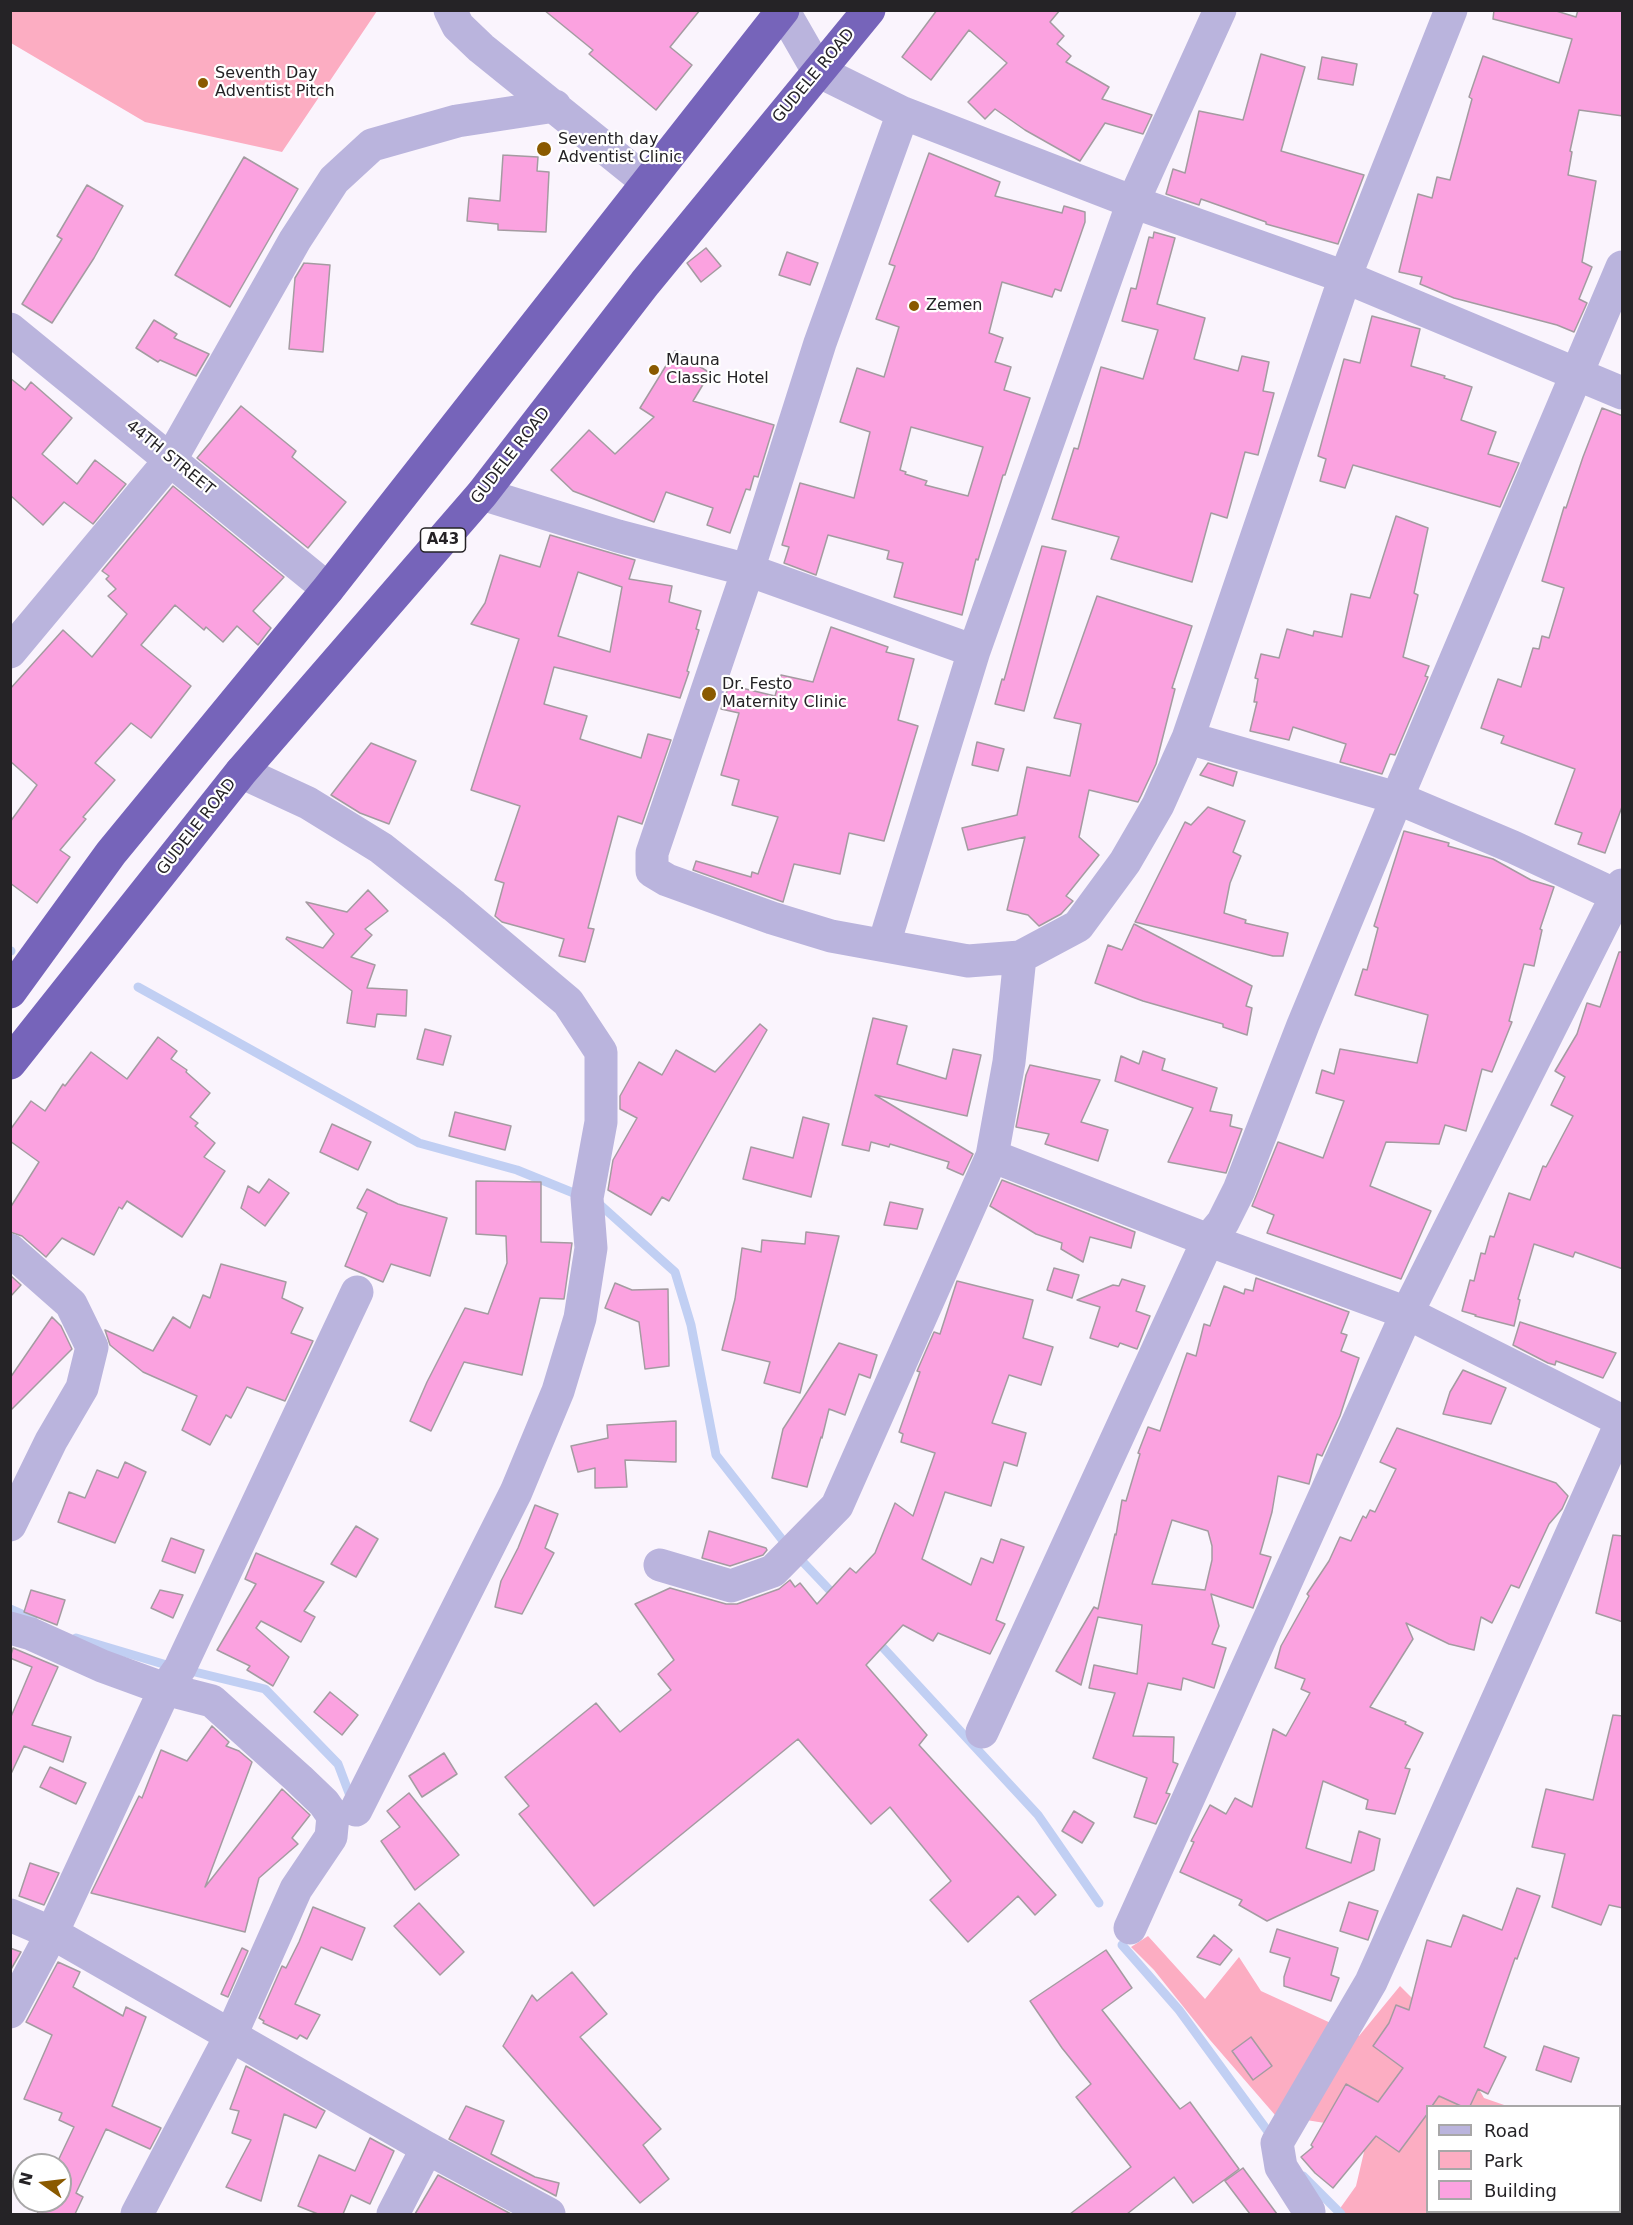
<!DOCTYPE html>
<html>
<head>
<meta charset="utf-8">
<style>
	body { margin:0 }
	#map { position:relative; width:1633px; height:2225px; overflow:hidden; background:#faf4fd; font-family:"DejaVu Sans",sans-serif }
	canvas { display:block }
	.frame { position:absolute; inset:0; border:12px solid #252326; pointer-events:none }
	.legend { position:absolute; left:1426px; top:2105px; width:195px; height:108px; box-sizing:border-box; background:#fff; border:2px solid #a8a7a8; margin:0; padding:8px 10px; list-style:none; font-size:18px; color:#252326 }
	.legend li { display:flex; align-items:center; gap:12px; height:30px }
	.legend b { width:30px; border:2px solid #a8a7a8 }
	.north { position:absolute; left:12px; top:2153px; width:60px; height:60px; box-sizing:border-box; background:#fff; border:2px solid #a8a7a8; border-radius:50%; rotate:284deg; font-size:16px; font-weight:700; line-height:24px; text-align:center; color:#252326 }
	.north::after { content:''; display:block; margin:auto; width:21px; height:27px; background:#8a5a00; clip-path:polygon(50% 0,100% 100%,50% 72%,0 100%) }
</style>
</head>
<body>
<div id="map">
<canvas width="1633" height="2225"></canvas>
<div class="frame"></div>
<ul class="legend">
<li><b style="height:8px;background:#bab4dd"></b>Road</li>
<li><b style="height:16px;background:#fcadc2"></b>Park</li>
<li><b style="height:16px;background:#fba2e0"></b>Building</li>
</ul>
<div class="north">N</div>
</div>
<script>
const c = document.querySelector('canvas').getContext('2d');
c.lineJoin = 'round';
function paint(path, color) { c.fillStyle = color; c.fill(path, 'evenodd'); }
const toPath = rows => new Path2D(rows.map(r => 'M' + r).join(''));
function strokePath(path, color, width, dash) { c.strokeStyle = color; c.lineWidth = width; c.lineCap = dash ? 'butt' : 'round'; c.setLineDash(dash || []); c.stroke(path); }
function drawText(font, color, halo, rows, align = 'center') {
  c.font = font + ' "DejaVu Sans",sans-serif'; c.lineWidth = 4.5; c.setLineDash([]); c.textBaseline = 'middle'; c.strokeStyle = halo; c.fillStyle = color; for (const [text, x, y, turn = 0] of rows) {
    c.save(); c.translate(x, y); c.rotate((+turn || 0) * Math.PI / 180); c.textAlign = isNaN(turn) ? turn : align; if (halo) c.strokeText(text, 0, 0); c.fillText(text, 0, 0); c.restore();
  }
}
paint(toPath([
	[11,10,377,10,377,11,282,152,145,122,11,43],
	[1148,1936,1205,1999,1239,1957,1261,1991,1359,2036,1400,1986,1447,2033,1484,2098,1507,2106,1428,2106,1428,2212,1620,2212,1620,2113,1622,2113,1622,2214,1336,2214,1356,2186,1364,2152,1356,2128,1275,2115,1210,2040,1154,1970,1131,1947]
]), '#fcadc2');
strokePath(toPath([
	[10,951,11,951],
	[138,987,419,1143,517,1170,581,1196],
	[597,1202,675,1272,691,1325,716,1455,784,1542,838,1599],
	[10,1609,33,1619],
	[76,1638,170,1666,265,1689,338,1764,352,1801],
	[876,1640,1038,1815,1099,1903],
	[1122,1945,1179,2010,1272,2137],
	[1303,2176,1341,2214]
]), '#c1cff3', 9);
const building = toPath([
	[544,10,700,10,670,47,692,65,656,110,589,54,593,50,544,10],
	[937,10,1060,10,1050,22,1064,36,1057,44,1071,56,1066,62,1109,87,1102,99,1152,115,1143,134,1105,123,1080,161,1025,130,995,109,985,119,968,102,1007,63,969,30,931,80,902,57,937,10],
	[1494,10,1553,10,1576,17,1578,10,1623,10,1623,116,1579,110,1570,151,1572,152,1568,175,1596,181,1582,262,1592,267,1579,299,1587,303,1574,332,1557,325,1454,298,1420,284,1422,277,1399,272,1418,194,1432,198,1437,177,1450,180,1472,99,1469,97,1483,56,1559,83,1572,39,1493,19,1494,10],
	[1261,54,1305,67,1281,151,1364,175,1338,244,1266,224,1266,222,1201,199,1199,205,1166,194,1173,169,1185,173,1199,111,1243,120,1261,54],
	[1322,57,1357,64,1353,85,1318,79,1322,57],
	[929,153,1000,182,995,196,1062,213,1064,206,1085,212,1085,222,1061,291,1055,289,1052,297,1002,282,989,333,1003,338,995,362,1011,367,1004,390,1030,398,1005,475,1003,475,978,560,976,559,962,615,894,597,903,563,887,559,889,551,828,535,816,575,784,563,789,547,782,545,800,483,854,498,870,432,840,422,857,368,884,377,899,327,876,319,895,266,889,264,929,153],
	[911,427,983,447,968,496,925,485,927,481,905,474,906,472,900,470,911,427],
	[503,155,538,157,537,171,549,172,546,232,498,230,498,224,467,221,469,198,500,201,503,155],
	[244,157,298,189,230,307,175,275,244,157],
	[87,185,123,206,94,258,52,323,22,304,62,239,57,236,87,185],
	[1154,232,1175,238,1157,304,1205,318,1194,359,1238,371,1242,356,1269,362,1263,391,1274,393,1258,455,1245,452,1227,518,1211,513,1192,582,1111,559,1119,537,1052,519,1074,448,1078,449,1101,367,1143,379,1158,330,1122,321,1131,288,1136,289,1149,237,1153,238,1154,232],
	[706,248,721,266,701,282,687,263,706,248],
	[787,252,818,263,810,285,779,275,787,252],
	[304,263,330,265,323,352,289,349,295,278,304,263],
	[1372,316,1420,329,1411,366,1445,376,1444,378,1472,387,1461,420,1496,432,1488,454,1519,463,1500,507,1353,465,1345,488,1320,481,1326,459,1318,456,1344,359,1360,363,1372,316],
	[154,320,177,334,174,338,209,354,196,376,160,360,158,362,136,348,154,320],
	[675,351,710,373,693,401,774,425,758,477,754,476,750,490,746,489,730,533,707,525,713,508,666,492,654,522,573,491,551,470,589,430,615,454,654,417,640,408,675,351],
	[10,378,25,390,31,382,72,418,42,454,77,484,95,460,126,484,93,524,64,502,43,525,10,495,10,378],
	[241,406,296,451,292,457,346,502,308,548,197,458,241,406],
	[1602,408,1623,416,1623,804,1605,853,1578,844,1582,833,1555,824,1575,769,1501,743,1504,736,1481,728,1498,679,1521,687,1533,648,1539,649,1542,636,1549,638,1564,588,1542,581,1564,507,1566,508,1583,457,1602,408],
	[173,486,284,577,253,611,271,628,258,645,237,626,223,642,206,627,204,630,175,605,141,645,191,686,151,738,131,723,95,763,115,780,83,817,86,819,60,850,70,857,37,903,10,883,10,822,37,785,10,761,10,689,63,630,92,657,127,614,108,596,116,589,106,579,109,576,102,571,173,486],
	[1396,516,1428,528,1414,593,1418,595,1403,657,1429,666,1425,676,1428,677,1395,755,1390,754,1382,774,1340,762,1346,744,1293,727,1289,740,1250,731,1257,702,1254,702,1258,679,1255,678,1261,654,1279,658,1287,629,1313,636,1314,631,1342,637,1351,594,1370,598,1396,516],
	[550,535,635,560,629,579,672,586,669,602,701,611,696,629,699,630,687,671,689,672,680,698,554,667,544,704,587,716,580,739,641,758,648,734,671,740,642,824,618,816,588,928,594,929,585,962,559,956,564,939,502,922,495,916,504,883,495,880,520,806,471,790,519,639,471,624,485,603,500,555,540,567,550,535],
	[578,572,622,587,610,652,558,636,578,572],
	[1042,546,1066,551,1024,711,995,704,1002,679,1004,680,1042,546],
	[1097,596,1192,626,1172,688,1175,689,1156,764,1141,796,1138,802,1089,790,1079,837,1099,855,1066,896,1073,901,1061,914,1039,926,1028,915,1007,910,1025,837,968,850,962,828,1017,815,1027,767,1070,776,1081,724,1054,718,1097,596],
	[831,627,888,647,886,652,914,659,898,720,918,726,884,841,849,833,840,874,794,864,783,902,693,870,696,861,751,877,752,872,758,874,778,817,732,805,739,780,721,775,739,713,721,709,729,685,775,696,781,675,813,682,831,627],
	[977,742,1004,749,998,771,972,765,977,742],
	[371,743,416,761,389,824,360,813,331,795,371,743],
	[1208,763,1237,772,1233,786,1200,775,1208,763],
	[1208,807,1245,821,1233,852,1241,856,1230,883,1224,913,1246,920,1245,923,1288,933,1283,956,1273,956,1135,922,1185,822,1191,825,1208,807],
	[1404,831,1449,843,1448,846,1493,859,1531,880,1554,887,1540,929,1542,930,1534,966,1524,964,1509,1021,1512,1022,1492,1072,1482,1069,1466,1131,1445,1125,1439,1144,1386,1142,1370,1186,1431,1211,1401,1279,1267,1233,1274,1215,1252,1206,1278,1142,1323,1158,1344,1101,1316,1093,1322,1070,1334,1074,1340,1049,1417,1063,1428,1015,1355,995,1363,969,1367,970,1378,928,1374,926,1404,831],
	[368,890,388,911,365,929,372,935,351,957,375,965,367,988,407,990,406,1016,377,1014,375,1027,347,1023,352,991,286,939,287,937,323,948,334,934,306,902,347,912,368,890],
	[1134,924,1252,986,1246,1006,1252,1008,1247,1035,1223,1027,1223,1024,1143,1001,1095,983,1108,945,1122,950,1134,924],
	[1619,952,1623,952,1623,1269,1575,1252,1573,1257,1534,1244,1518,1299,1520,1300,1514,1326,1475,1316,1476,1315,1462,1311,1470,1280,1474,1281,1481,1253,1485,1254,1490,1236,1494,1237,1509,1193,1530,1200,1543,1166,1546,1167,1573,1116,1551,1105,1565,1077,1555,1071,1577,1034,1587,1003,1600,1007,1619,952],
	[873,1018,907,1026,897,1064,946,1079,953,1049,981,1055,967,1116,875,1095,973,1154,963,1175,947,1168,949,1162,890,1144,889,1147,871,1142,869,1151,842,1145,873,1018],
	[760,1024,767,1030,669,1201,662,1197,651,1215,608,1190,613,1160,637,1118,620,1109,620,1096,639,1062,662,1075,676,1050,715,1072,760,1024],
	[425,1029,451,1036,443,1065,417,1059,425,1029],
	[158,1037,177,1051,171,1059,187,1070,186,1072,210,1093,190,1117,198,1123,195,1126,215,1143,204,1157,225,1171,182,1237,127,1201,122,1209,119,1207,94,1255,62,1238,46,1257,22,1236,10,1232,10,1208,39,1162,10,1141,10,1130,31,1101,45,1111,63,1084,65,1086,91,1052,127,1079,158,1037],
	[1143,1051,1165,1059,1162,1070,1217,1088,1210,1111,1232,1115,1230,1126,1242,1129,1226,1173,1168,1162,1193,1108,1115,1081,1121,1056,1139,1064,1143,1051],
	[1030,1065,1100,1080,1081,1122,1108,1130,1098,1161,1045,1144,1049,1134,1016,1127,1026,1075,1030,1065],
	[455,1112,511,1126,505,1150,449,1136,455,1112],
	[803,1117,829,1124,811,1197,743,1179,751,1147,793,1158,803,1117],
	[332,1124,371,1142,358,1170,320,1152,332,1124],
	[269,1179,289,1193,265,1226,241,1208,248,1186,259,1193,269,1179],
	[1002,1180,1135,1232,1131,1248,1090,1237,1083,1262,1061,1249,1062,1243,1036,1234,990,1206,1002,1180],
	[476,1181,541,1182,541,1242,572,1243,564,1299,540,1298,522,1375,464,1362,431,1431,410,1421,427,1382,465,1308,488,1314,507,1263,506,1236,476,1234,476,1181],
	[367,1189,398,1204,447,1218,430,1276,391,1264,383,1282,345,1266,367,1213,357,1208,367,1189],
	[890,1202,923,1209,917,1229,884,1225,890,1202],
	[806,1232,839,1236,800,1393,764,1383,770,1362,722,1350,735,1299,742,1248,761,1252,762,1240,805,1244,806,1232],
	[221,1264,286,1282,282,1298,303,1308,291,1333,313,1341,285,1401,247,1387,231,1418,226,1415,210,1445,182,1430,197,1396,143,1372,110,1345,105,1330,153,1351,173,1317,190,1328,203,1295,210,1298,221,1264],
	[1054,1268,1079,1275,1072,1298,1047,1290,1054,1268],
	[10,1275,21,1285,10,1297,10,1275],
	[1256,1278,1349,1312,1341,1333,1347,1335,1341,1351,1359,1358,1340,1416,1322,1456,1317,1454,1309,1484,1278,1476,1272,1512,1260,1554,1271,1557,1253,1608,1211,1594,1219,1626,1212,1644,1226,1648,1214,1688,1183,1678,1181,1690,1148,1683,1133,1736,1174,1737,1173,1762,1178,1764,1166,1793,1170,1794,1156,1824,1134,1817,1147,1778,1093,1758,1115,1693,1089,1688,1094,1665,1137,1674,1142,1625,1098,1617,1081,1685,1056,1671,1094,1607,1098,1609,1115,1534,1116,1535,1122,1500,1126,1501,1140,1454,1138,1453,1148,1427,1160,1431,1187,1353,1196,1356,1204,1324,1210,1326,1224,1286,1244,1294,1245,1289,1253,1291,1256,1278],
	[1172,1520,1208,1531,1212,1546,1212,1560,1205,1590,1152,1584,1172,1520],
	[1122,1279,1145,1286,1136,1311,1150,1316,1137,1349,1120,1343,1118,1347,1090,1338,1100,1307,1077,1300,1113,1285,1119,1286,1122,1279],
	[957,1281,1033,1300,1023,1338,1053,1347,1041,1385,1009,1375,992,1423,1026,1433,1017,1466,1004,1462,991,1506,945,1492,922,1559,971,1585,981,1558,993,1563,1001,1539,1024,1547,996,1620,1005,1624,990,1654,938,1633,933,1641,903,1625,866,1665,927,1735,919,1745,1056,1895,1035,1915,1018,1896,968,1942,930,1900,951,1881,890,1807,871,1824,798,1739,594,1906,519,1814,529,1806,505,1777,596,1703,620,1732,671,1690,658,1674,674,1660,635,1604,670,1588,726,1604,737,1604,779,1589,790,1580,795,1587,800,1583,817,1604,850,1568,856,1573,875,1553,895,1503,913,1516,935,1453,901,1442,903,1434,899,1432,920,1372,917,1371,934,1332,940,1334,957,1281],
	[615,1283,632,1290,668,1289,669,1366,645,1369,639,1322,605,1308,615,1283],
	[52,1317,61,1326,72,1349,10,1411,10,1378,52,1317],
	[1520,1322,1616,1353,1603,1378,1556,1361,1555,1365,1548,1363,1513,1345,1520,1322],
	[839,1343,877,1355,870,1378,859,1374,845,1415,829,1409,822,1438,821,1437,807,1487,772,1478,783,1429,839,1343],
	[1463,1370,1506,1388,1491,1424,1443,1414,1450,1392,1463,1370],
	[676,1421,676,1462,625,1460,627,1487,595,1488,595,1468,578,1472,571,1446,608,1438,607,1425,676,1421],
	[1397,1428,1556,1483,1568,1496,1562,1509,1549,1524,1519,1588,1511,1585,1492,1623,1481,1617,1474,1650,1449,1644,1406,1623,1413,1639,1370,1707,1406,1722,1405,1724,1423,1733,1405,1768,1410,1769,1395,1814,1366,1809,1368,1800,1323,1781,1306,1848,1351,1863,1359,1831,1380,1839,1374,1870,1267,1921,1239,1905,1242,1900,1180,1872,1194,1842,1191,1841,1210,1805,1226,1814,1235,1798,1252,1807,1273,1729,1286,1736,1310,1693,1301,1689,1305,1679,1275,1668,1281,1646,1309,1596,1307,1594,1329,1561,1340,1537,1351,1541,1363,1516,1366,1518,1370,1510,1375,1512,1396,1469,1380,1462,1397,1428],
	[125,1462,146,1472,115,1543,58,1522,69,1492,85,1498,97,1470,118,1478,125,1462],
	[535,1505,558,1514,545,1548,554,1553,522,1614,495,1607,501,1581,518,1548,535,1505],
	[356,1526,378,1539,356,1577,331,1564,356,1526],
	[709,1531,766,1548,767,1550,763,1555,730,1566,702,1558,709,1531],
	[1613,1535,1623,1536,1623,1622,1596,1613,1613,1535],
	[171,1538,204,1550,195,1573,162,1561,171,1538],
	[256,1553,324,1582,304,1611,315,1617,301,1642,261,1621,256,1628,289,1657,273,1686,247,1670,250,1666,217,1650,256,1584,245,1579,256,1553],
	[31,1590,65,1600,57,1625,24,1612,31,1590],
	[160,1590,183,1595,173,1618,151,1608,160,1590],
	[13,1648,58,1667,32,1725,71,1737,63,1762,24,1746,10,1776,10,1719,32,1667,10,1658,13,1648],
	[330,1692,358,1715,342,1735,314,1712,330,1692],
	[1613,1715,1623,1716,1623,1908,1609,1905,1601,1925,1552,1907,1565,1854,1532,1847,1546,1789,1593,1800,1613,1715],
	[212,1726,229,1742,226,1746,239,1751,252,1762,205,1887,282,1789,310,1815,292,1838,298,1844,259,1878,245,1932,91,1893,139,1796,142,1798,161,1750,187,1761,212,1726],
	[444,1753,457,1774,422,1797,409,1776,444,1753],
	[50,1767,86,1783,76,1804,40,1787,50,1767],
	[409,1793,459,1855,415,1890,381,1841,400,1827,387,1811,409,1793],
	[1074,1811,1094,1823,1082,1843,1062,1831,1074,1811],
	[30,1863,59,1873,44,1905,19,1896,30,1863],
	[1517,1888,1540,1896,1517,1959,1515,1958,1484,2047,1506,2057,1488,2094,1478,2089,1470,2106,1461,2106,1439,2096,1432,2106,1428,2106,1428,2113,1399,2152,1376,2136,1333,2188,1315,2173,1301,2157,1313,2147,1311,2145,1346,2084,1378,2102,1403,2068,1373,2046,1389,2023,1396,2005,1409,2010,1427,1940,1451,1947,1463,1915,1502,1930,1517,1888],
	[1349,1902,1378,1911,1368,1940,1340,1931,1349,1902],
	[419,1903,464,1952,440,1975,394,1926,419,1903],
	[313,1907,365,1928,352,1960,321,1947,295,2004,320,2015,307,2039,300,2035,297,2039,263,2023,264,2021,259,2018,282,1966,286,1968,299,1942,313,1907],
	[1277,1929,1338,1948,1331,1975,1339,1978,1331,2001,1284,1986,1284,1977,1290,1958,1270,1952,1277,1929],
	[1214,1935,1232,1950,1220,1965,1197,1957,1214,1935],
	[10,1948,21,1952,10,1971,10,1948],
	[242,1948,248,1951,228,1997,221,1994,242,1948],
	[1106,1950,1132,1988,1102,2010,1180,2109,1190,2102,1239,2169,1193,2203,1174,2177,1127,2214,1070,2214,1131,2167,1076,2097,1091,2084,1062,2048,1030,2001,1106,1950],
	[58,1962,80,1972,73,1987,123,2016,126,2007,146,2017,112,2106,161,2128,150,2149,106,2129,76,2193,83,2197,75,2214,37,2214,43,2201,60,2201,60,2165,56,2165,74,2127,59,2120,62,2113,24,2099,52,2035,26,2022,58,1962],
	[572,1972,607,2014,580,2037,661,2129,643,2145,669,2179,640,2203,503,2046,532,1995,537,2001,572,1972],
	[1251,2037,1272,2066,1253,2080,1232,2051,1251,2037],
	[1544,2046,1579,2058,1571,2082,1536,2070,1544,2046],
	[246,2066,325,2111,316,2128,284,2114,261,2201,226,2187,251,2140,232,2133,239,2111,230,2109,246,2066],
	[466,2106,504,2121,491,2154,535,2177,559,2183,556,2196,449,2139,466,2106],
	[370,2138,394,2151,370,2204,351,2195,343,2214,318,2214,298,2206,319,2155,355,2171,370,2138],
	[1243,2168,1277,2214,1250,2214,1225,2181,1243,2168],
	[438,2175,511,2214,415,2214,438,2175]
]);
paint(building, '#fba2e0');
strokePath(building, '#a49ba1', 1.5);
strokePath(toPath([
	[450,10,458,26,481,48,647,182],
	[783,10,818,71,903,113,1133,202,1345,277,1622,393],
	[903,113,820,343,748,570,652,853,652,871,667,880,772,918,831,936,968,961,1020,957,1078,926,1125,862,1158,805,1188,738,1345,277,1451,10],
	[10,329,328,589],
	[482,494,618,536,748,570,974,651],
	[10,652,171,459,295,240,334,180,372,145,457,121,555,106],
	[1188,738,1397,798,1513,847,1622,898],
	[241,772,308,803,381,848,454,906,568,1002,601,1052,601,1122,587,1198,591,1248,580,1318,558,1391,516,1492,356,1810],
	[884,944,974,651,1133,202,1220,10],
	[992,1156,1208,1240,1407,1313,1622,1421],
	[10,1250,71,1304,92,1347,82,1388,51,1441,10,1525],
	[660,1565,731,1586,773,1571,837,1506,992,1156,1009,1062,1020,957],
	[10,1628,31,1634,102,1666,165,1689,212,1701,299,1779,324,1803,333,1816,331,1837,296,1889,231,2035,137,2214],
	[982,1732,1208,1240,1223,1222,1239,1190,1303,1025,1397,798,1622,267],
	[10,1915,52,1933,427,2148,549,2214],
	[1130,1928,1407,1313,1622,885],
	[10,2012,52,1933,165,1689,180,1668,357,1292],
	[393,2214,427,2148],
	[1309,2214,1309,2211,1281,2167,1277,2143,1371,1982,1622,1421]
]), '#bab4dd', 33);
strokePath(toPath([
	[10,992,111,853,328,589,783,10],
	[10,1063,241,772,482,494,645,283,869,10]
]), '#7664ba', 33);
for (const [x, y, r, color] of [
	[203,83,6,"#8a5a00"],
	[544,149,8,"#8a5a00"],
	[914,306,6,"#8a5a00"],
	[654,370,6,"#8a5a00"],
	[709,694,8,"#8a5a00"]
]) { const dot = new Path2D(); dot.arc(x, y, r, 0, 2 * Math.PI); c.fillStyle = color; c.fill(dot); strokePath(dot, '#fff', 2); }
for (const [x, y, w] of [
	[443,540,45]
]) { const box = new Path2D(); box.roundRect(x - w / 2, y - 12, w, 24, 4.5); c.fillStyle = '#fff'; c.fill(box); strokePath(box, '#252326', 1.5); }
drawText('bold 15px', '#252326', null, [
	["A43",443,540]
]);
drawText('16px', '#252326', '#fff', [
	["Seventh Day",215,74],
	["Adventist Pitch",215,92],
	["Seventh day",558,140],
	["Adventist Clinic",558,158],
	["Zemen",926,306],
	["Mauna",666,361],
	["Classic Hotel",666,379],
	["Dr. Festo",722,685],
	["Maternity Clinic",722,703]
], 'left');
drawText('16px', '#252326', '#fff', [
	["GUDELE ROAD",814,76,-50],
	["GUDELE ROAD",511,456,-52],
	["44TH STREET",170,458,39],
	["GUDELE ROAD",197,827,-52]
]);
</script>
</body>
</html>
